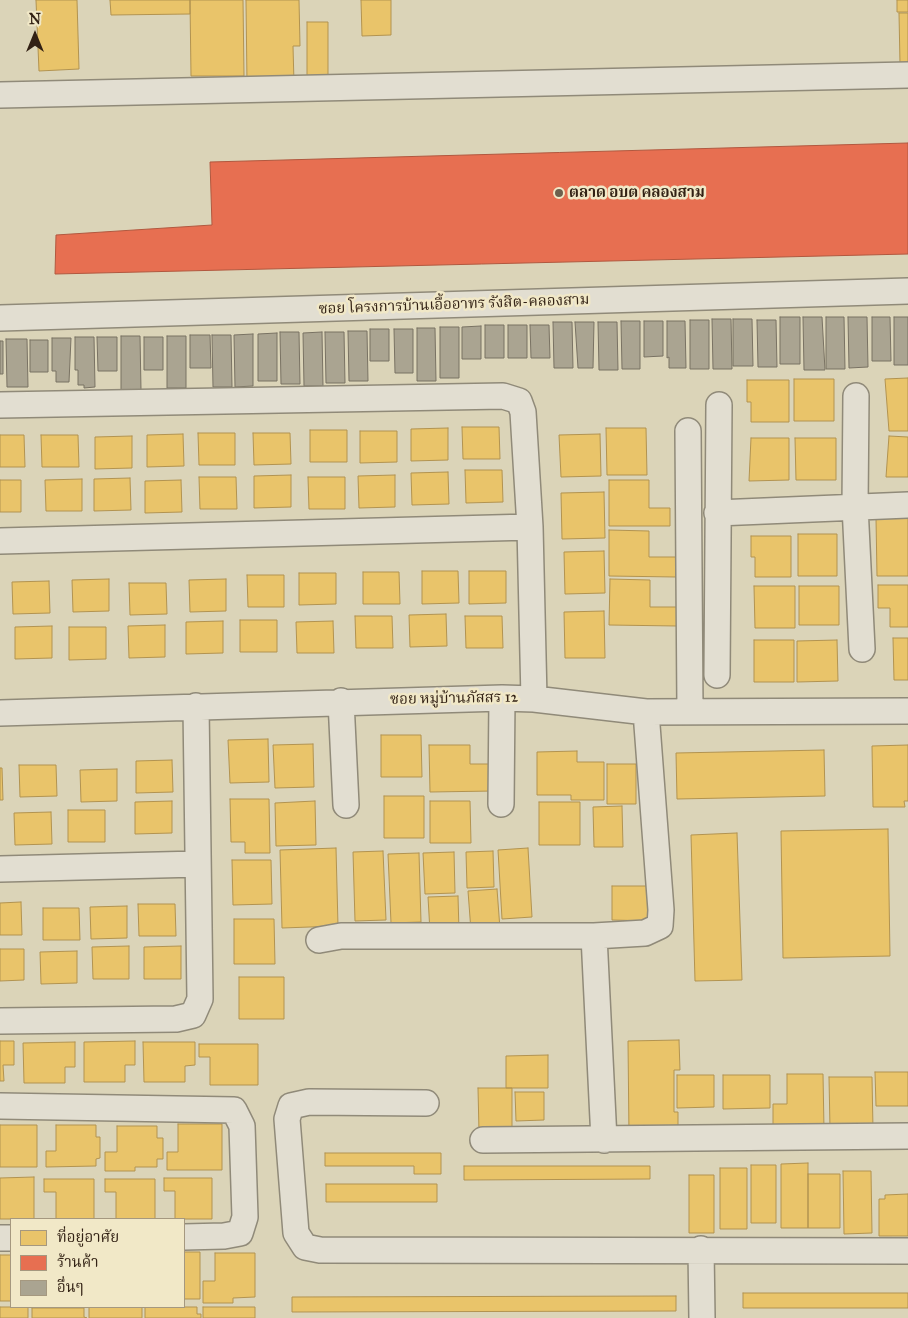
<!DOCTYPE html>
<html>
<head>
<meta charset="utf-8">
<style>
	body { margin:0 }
	#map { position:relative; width:908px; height:1318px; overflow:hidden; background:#dbd4b8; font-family:"IM FELL Great Primer","Noto Serif Thai",serif }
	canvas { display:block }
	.legend { position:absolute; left:10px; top:1218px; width:175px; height:90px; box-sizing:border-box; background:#f1e8c7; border:1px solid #a5987f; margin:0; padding:6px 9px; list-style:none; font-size:15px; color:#322114 }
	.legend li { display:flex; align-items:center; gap:10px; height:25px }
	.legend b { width:25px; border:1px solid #a5987f }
	.north { position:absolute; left:10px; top:10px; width:50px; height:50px; -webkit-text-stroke:4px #f1e8c7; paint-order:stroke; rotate:0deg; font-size:14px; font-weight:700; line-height:20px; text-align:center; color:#322114 }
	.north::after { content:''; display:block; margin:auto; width:18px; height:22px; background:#322114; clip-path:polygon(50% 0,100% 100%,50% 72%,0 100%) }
</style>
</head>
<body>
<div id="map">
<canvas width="908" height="1318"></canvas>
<ul class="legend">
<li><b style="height:14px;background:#e9c46a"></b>ที่อยู่อาศัย</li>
<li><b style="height:14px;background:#e76f51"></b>ร้านค้า</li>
<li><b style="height:14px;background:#aaa491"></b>อื่นๆ</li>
</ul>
<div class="north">N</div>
</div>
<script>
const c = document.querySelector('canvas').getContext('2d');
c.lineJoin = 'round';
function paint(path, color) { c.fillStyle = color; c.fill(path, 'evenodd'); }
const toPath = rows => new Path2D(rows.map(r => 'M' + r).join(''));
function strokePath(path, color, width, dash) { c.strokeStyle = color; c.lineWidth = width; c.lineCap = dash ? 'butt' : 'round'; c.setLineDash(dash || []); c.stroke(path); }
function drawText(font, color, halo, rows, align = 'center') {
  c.font = font + ' "IM FELL Great Primer","Noto Serif Thai",serif'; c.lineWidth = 5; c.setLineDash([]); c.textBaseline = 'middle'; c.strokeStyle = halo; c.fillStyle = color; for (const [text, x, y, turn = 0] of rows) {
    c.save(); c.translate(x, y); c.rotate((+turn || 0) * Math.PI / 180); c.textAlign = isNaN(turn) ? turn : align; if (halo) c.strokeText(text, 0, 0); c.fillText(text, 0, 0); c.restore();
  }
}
const homes = toPath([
	[36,0,77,0,79,69,39,71,36,0],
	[110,0,190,0,190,14,111,15,110,0],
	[190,0,243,0,244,76,191,76,190,0],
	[246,0,299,0,300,46,293,46,294,83,247,83,246,0],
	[361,0,391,0,391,35,362,36,361,0],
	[897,0,908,0,908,12,897,12,897,0],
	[899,13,908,13,908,64,900,64,899,13],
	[307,22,328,22,328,77,307,77,307,22],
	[908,378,908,431,889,431,885,379,908,378],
	[794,379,834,379,834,421,794,421,794,379],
	[747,380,789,380,789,422,751,422,751,402,747,402,747,380],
	[462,427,499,427,500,459,463,459,462,427],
	[448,428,448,460,411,461,411,429,448,428],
	[606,428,646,428,647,475,607,475,606,428],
	[310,430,347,430,347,462,310,462,310,430],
	[360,431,397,431,397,462,360,463,360,431],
	[198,433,235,433,235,465,199,465,198,433],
	[253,433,290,433,291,464,254,465,253,433],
	[183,434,184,466,147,467,147,435,183,434],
	[600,434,601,476,561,477,559,435,600,434],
	[0,435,24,435,25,467,0,467,0,435],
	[41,435,78,435,79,467,42,467,41,435],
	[132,436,132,468,95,469,95,437,132,436],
	[889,436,908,437,908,477,886,477,889,436],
	[751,438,789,438,789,480,749,481,751,438],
	[795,438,836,438,836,480,796,480,795,438],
	[465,470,502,470,503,502,466,503,465,470],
	[448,472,449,504,412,505,411,473,448,472],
	[291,475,291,507,254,508,254,476,291,475],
	[395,475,395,507,359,508,358,476,395,475],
	[199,477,236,477,237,509,200,509,199,477],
	[308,477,345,477,345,509,309,509,308,477],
	[130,478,131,510,94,511,94,479,130,478],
	[82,479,82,511,46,511,45,480,82,479],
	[0,480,21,480,21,512,0,512,0,480],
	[181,480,182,512,145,513,145,481,181,480],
	[609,480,649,480,649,508,670,508,670,526,609,526,609,480],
	[604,492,605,538,562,539,561,493,604,492],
	[876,518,908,518,908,576,877,576,876,518],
	[609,530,649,531,649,557,676,557,676,577,609,576,609,530],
	[798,534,837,534,837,576,798,576,798,534],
	[751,536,791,536,791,577,755,577,755,557,751,557,751,536],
	[604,551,605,593,565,594,564,552,604,551],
	[422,571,458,571,459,603,422,604,422,571],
	[469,571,506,571,506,603,469,604,469,571],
	[363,572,399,572,400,604,363,604,363,572],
	[299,573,336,573,336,604,299,605,299,573],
	[247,575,284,575,284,607,248,607,247,575],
	[109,579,109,611,73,612,72,580,109,579],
	[226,579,226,611,190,612,189,580,226,579],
	[610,579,650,580,650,607,677,607,677,626,609,625,610,579],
	[49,581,50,613,13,614,12,582,49,581],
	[129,583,166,583,167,614,130,615,129,583],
	[878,585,908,585,908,627,890,627,890,608,878,608,878,585],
	[754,586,795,586,795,628,755,628,754,586],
	[799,586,839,586,839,625,799,625,799,586],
	[604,611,605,658,565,658,564,612,604,611],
	[446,614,447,646,410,647,409,615,446,614],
	[355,616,392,616,393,648,356,648,355,616],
	[465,616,502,616,503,648,466,648,465,616],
	[240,620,277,620,277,652,240,652,240,620],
	[223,621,223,653,186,654,186,622,223,621],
	[333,621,334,653,297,653,296,622,333,621],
	[165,625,165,657,129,658,128,626,165,625],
	[52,626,52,658,15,659,15,627,52,626],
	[69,627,106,627,106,659,69,660,69,627],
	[893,638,908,638,908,680,894,680,893,638],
	[754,640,794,640,794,682,754,682,754,640],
	[837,640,838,681,797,682,797,641,837,640],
	[381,735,421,735,422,777,381,777,381,735],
	[268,739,269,782,230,783,228,740,268,739],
	[313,744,314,787,275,788,273,745,313,744],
	[429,745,470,745,470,764,494,764,494,791,430,792,429,745],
	[908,745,908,801,904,801,905,807,873,807,872,746,908,745],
	[824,750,825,796,677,799,676,753,824,750],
	[577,751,577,762,604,762,604,800,571,800,571,795,537,795,537,752,577,751],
	[172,760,173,792,136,793,136,761,172,760],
	[607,764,636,764,636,804,607,804,607,764],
	[19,765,56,765,57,796,20,797,19,765],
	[0,768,2,768,3,800,0,800,0,768],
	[117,769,117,801,81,802,80,770,117,769],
	[384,796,424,796,424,838,384,838,384,796],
	[230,799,269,799,270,853,245,853,245,842,231,842,230,799],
	[172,801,172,833,135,834,135,802,172,801],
	[315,801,316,845,276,846,275,803,315,801],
	[430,801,470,801,471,843,430,843,430,801],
	[539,802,580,802,580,845,539,845,539,802],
	[622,806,623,847,594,847,593,807,622,806],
	[68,810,105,810,105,842,68,842,68,810],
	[51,812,52,844,15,845,14,813,51,812],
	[888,829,890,956,783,958,781,831,888,829],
	[737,833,742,980,695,981,691,835,737,833],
	[336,848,338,926,282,928,280,850,336,848],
	[528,848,532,917,502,919,498,850,528,848],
	[383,851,386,920,355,921,353,852,383,851],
	[493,851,494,887,467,888,466,852,493,851],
	[454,852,455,893,425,894,423,853,454,852],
	[419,853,421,922,391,923,388,854,419,853],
	[232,860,271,860,272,904,233,905,232,860],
	[612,886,652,886,652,921,612,920,612,886],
	[497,889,500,929,471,931,468,891,497,889],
	[458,896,459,931,430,932,428,897,458,896],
	[21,902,22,935,0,935,0,903,21,902],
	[138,904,175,904,176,936,139,936,138,904],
	[127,906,127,938,91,939,90,907,127,906],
	[43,908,79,908,80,940,43,940,43,908],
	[234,919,274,919,275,964,234,964,234,919],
	[129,946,129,979,93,979,92,947,129,946],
	[181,946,181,979,144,979,144,947,181,946],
	[0,949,24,949,24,980,0,981,0,949],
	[77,951,77,983,41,984,40,952,77,951],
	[239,977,284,977,284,1019,239,1019,239,977],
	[679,1040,680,1070,674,1070,674,1112,678,1112,678,1136,629,1137,628,1041,679,1040],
	[0,1041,14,1041,14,1065,3,1065,4,1081,0,1081,0,1041],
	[135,1041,135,1065,125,1065,125,1082,84,1082,84,1042,135,1041],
	[75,1042,75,1067,65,1067,65,1083,24,1083,23,1043,75,1042],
	[143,1042,195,1042,195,1065,185,1066,185,1082,144,1082,143,1042],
	[199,1044,258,1044,258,1085,210,1085,210,1057,199,1057,199,1044],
	[548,1055,548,1088,506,1088,506,1056,548,1055],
	[875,1072,908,1072,908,1106,876,1106,875,1072],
	[787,1074,823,1074,824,1130,773,1131,773,1104,787,1104,787,1074],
	[677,1075,714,1075,714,1107,677,1108,677,1075],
	[723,1075,770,1075,770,1108,723,1109,723,1075],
	[829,1077,872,1077,873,1129,830,1129,829,1077],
	[478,1088,512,1088,512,1132,479,1132,478,1088],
	[515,1092,544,1092,544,1120,516,1121,515,1092],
	[178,1124,222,1124,222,1170,167,1170,167,1152,178,1152,178,1124],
	[0,1125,37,1125,37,1167,0,1167,0,1125],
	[56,1125,96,1125,96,1137,100,1137,100,1158,96,1159,96,1166,46,1167,46,1151,56,1151,56,1125],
	[117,1126,157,1126,157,1138,163,1138,163,1159,157,1159,157,1167,135,1167,135,1171,105,1171,105,1152,117,1152,117,1126],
	[325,1153,441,1153,441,1174,414,1174,414,1166,325,1166,325,1153],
	[808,1163,808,1228,781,1228,781,1164,808,1163],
	[751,1165,776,1165,776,1223,751,1223,751,1165],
	[464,1166,650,1166,650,1179,464,1180,464,1166],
	[720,1168,747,1168,747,1229,720,1229,720,1168],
	[843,1171,871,1171,872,1233,844,1234,843,1171],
	[808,1174,840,1174,840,1228,808,1228,808,1174],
	[689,1175,714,1175,714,1233,689,1233,689,1175],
	[34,1177,34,1219,0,1219,0,1178,34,1177],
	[164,1178,212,1178,212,1219,175,1219,175,1191,164,1191,164,1178],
	[44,1179,94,1179,94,1219,56,1219,56,1192,44,1192,44,1179],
	[105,1179,155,1179,155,1219,116,1219,116,1192,105,1192,105,1179],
	[326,1184,437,1184,437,1202,326,1202,326,1184],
	[908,1194,908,1236,879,1236,879,1199,885,1199,885,1195,908,1194],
	[184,1252,200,1252,200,1299,184,1299,184,1252],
	[215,1253,255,1253,255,1297,233,1298,233,1303,203,1303,203,1281,215,1281,215,1253],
	[0,1255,11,1255,11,1301,0,1301,0,1255],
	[743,1293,908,1293,908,1308,743,1308,743,1293],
	[676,1296,676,1311,292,1312,292,1297,676,1296],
	[0,1307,28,1307,28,1318,0,1318,0,1307],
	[89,1307,142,1307,142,1318,89,1318,89,1307],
	[145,1307,197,1307,197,1314,201,1314,201,1318,145,1318,145,1307],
	[203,1307,255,1307,255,1318,203,1318,203,1307],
	[32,1308,84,1308,84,1317,87,1318,32,1318,32,1308]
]);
paint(homes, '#e9c46a');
strokePath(homes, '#b29350', 1);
const shops = toPath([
	[908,143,908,254,55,274,56,235,212,225,210,162,908,143]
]);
paint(shops, '#e76f51');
strokePath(shops, '#b1583f', 1);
const building = toPath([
	[780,317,800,317,800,364,780,364,780,317],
	[803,317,822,317,825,370,804,370,803,317],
	[826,317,844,317,845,369,826,369,826,317],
	[848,317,867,317,868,367,849,368,848,317],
	[872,317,890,317,891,361,872,361,872,317],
	[894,317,908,317,908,365,894,365,894,317],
	[712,319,731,319,732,369,713,369,712,319],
	[733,319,752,319,753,366,733,366,733,319],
	[690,320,709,320,709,369,690,369,690,320],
	[757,320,776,320,777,367,758,367,757,320],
	[621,321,640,321,640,369,622,369,621,321],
	[644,321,663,321,663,356,644,357,644,321],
	[667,321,685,321,686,368,669,368,669,357,667,358,667,321],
	[553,322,572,322,573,368,554,368,553,322],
	[575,322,594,322,593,368,578,368,575,322],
	[598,322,617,322,618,370,599,370,598,322],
	[485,325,504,325,504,358,485,358,485,325],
	[508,325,527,325,527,358,508,358,508,325],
	[530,325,549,325,550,358,531,358,530,325],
	[481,326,481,359,462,359,462,327,481,326],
	[440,327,459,327,459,378,440,378,440,327],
	[417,328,435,328,436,381,417,381,417,328],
	[370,329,389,329,389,361,370,361,370,329],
	[394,329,413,329,413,373,395,373,394,329],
	[348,331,367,331,368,381,349,381,348,331],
	[280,332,299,332,300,384,281,384,280,332],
	[322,332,323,386,304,386,303,333,322,332],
	[325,332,344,332,345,383,326,383,325,332],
	[277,333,277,381,258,381,258,334,277,333],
	[253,334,253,386,235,387,234,335,253,334],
	[190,335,210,335,211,368,190,368,190,335],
	[212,335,231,335,232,387,213,387,212,335],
	[121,336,140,336,141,390,121,390,121,336],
	[167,336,186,336,186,388,167,388,167,336],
	[75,337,94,337,95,387,84,388,84,385,78,385,78,370,75,370,75,337],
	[97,337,117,337,117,371,98,371,97,337],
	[144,337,163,337,163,370,144,370,144,337],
	[52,338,71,338,69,382,56,382,56,371,52,371,52,338],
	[6,339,27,339,28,387,7,387,6,339],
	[30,340,48,340,48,372,30,372,30,340],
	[0,341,3,341,3,374,0,374,0,341]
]);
paint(building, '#aaa491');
strokePath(building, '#797263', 1);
const minor = toPath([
	[0,95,908,75],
	[0,318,908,291],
	[856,396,855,506,862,649],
	[0,405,503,396,519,401,523,412,530,527,534,699],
	[688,431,690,711],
	[717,513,908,505],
	[0,541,530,527],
	[717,675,719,405],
	[341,701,346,805],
	[0,713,502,698,534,699,646,712,908,711],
	[501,804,502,698],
	[0,869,198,864],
	[594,936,604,1140],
	[319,940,341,936,594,936,645,933,660,926,661,910,646,712],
	[0,1021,176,1019,193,1015,200,999,196,706],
	[426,1103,309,1102,291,1106,287,1119,296,1233,305,1247,320,1250,908,1251],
	[0,1106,234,1110,242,1126,245,1217,240,1233,224,1236,184,1237],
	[483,1140,908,1136],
	[0,1238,11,1238],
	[701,1249,702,1318]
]);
strokePath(minor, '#908a79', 28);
strokePath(minor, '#e2ded1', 25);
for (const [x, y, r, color] of [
	[559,193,5,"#6d604d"]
]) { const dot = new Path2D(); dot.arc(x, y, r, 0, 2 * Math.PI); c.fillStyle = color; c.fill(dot); strokePath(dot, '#f1e8c7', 2); }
drawText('bold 15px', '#322114', '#f1e8c7', [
	["ตลาด อบต คลองสาม",569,193]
], 'left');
drawText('15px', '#322114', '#f1e8c7', [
	["ซอย โครงการบ้านเอื้ออาทร รังสิต-คลองสาม",454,305,-2],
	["ซอย หมู่บ้านภัสสร 12",454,699,-1]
]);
</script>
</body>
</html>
